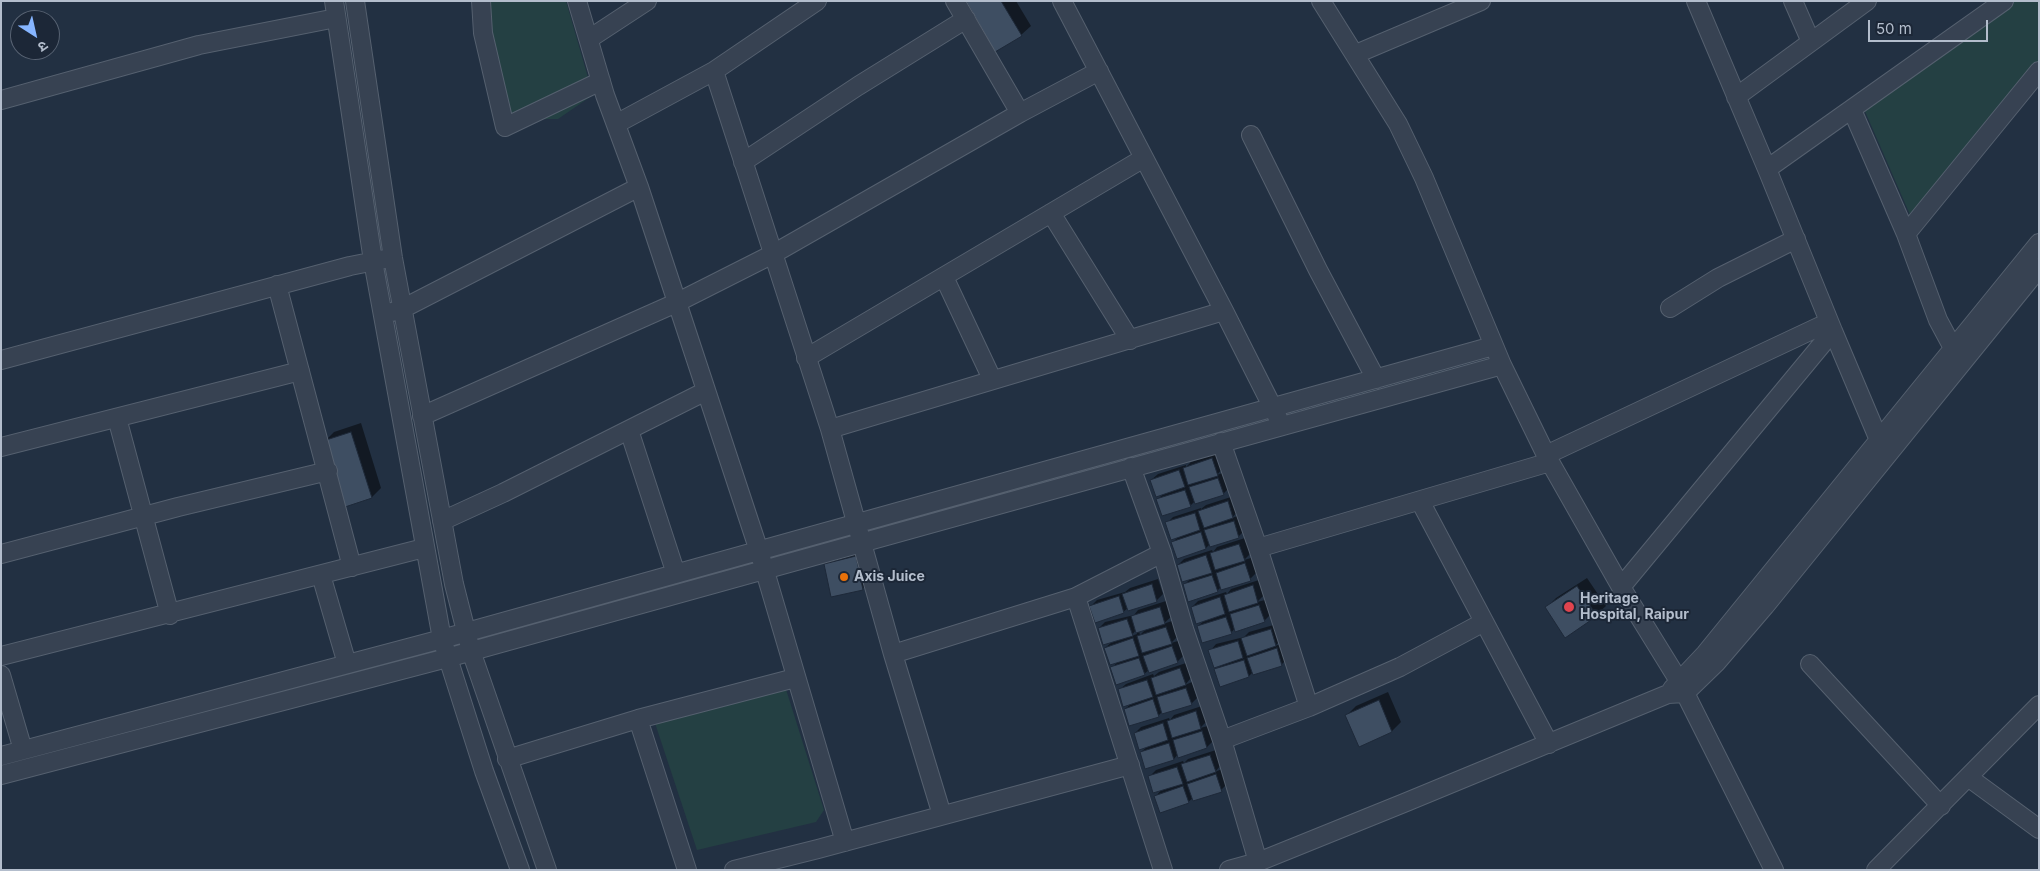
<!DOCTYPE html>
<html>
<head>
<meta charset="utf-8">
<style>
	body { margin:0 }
	#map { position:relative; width:2040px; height:871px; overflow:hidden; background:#223042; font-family:Inter,"Noto Sans Devanagari",sans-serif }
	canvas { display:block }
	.frame { position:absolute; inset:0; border:2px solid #b3bdcc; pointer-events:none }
	.north { position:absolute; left:10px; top:10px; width:50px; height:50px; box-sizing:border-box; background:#1c2737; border:1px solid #586373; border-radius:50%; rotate:145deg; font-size:14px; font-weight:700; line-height:20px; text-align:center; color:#b3bdcc }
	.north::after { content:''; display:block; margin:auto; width:18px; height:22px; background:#86b5ff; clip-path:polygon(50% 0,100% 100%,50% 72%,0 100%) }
	.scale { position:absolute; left:1868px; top:20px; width:120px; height:22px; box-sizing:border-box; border:2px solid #b3bdcc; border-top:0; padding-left:6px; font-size:15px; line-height:18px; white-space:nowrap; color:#b3bdcc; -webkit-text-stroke:4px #1c2737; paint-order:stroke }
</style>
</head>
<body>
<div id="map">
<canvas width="2040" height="871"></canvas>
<div class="frame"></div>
<div class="north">उ</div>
<div class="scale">50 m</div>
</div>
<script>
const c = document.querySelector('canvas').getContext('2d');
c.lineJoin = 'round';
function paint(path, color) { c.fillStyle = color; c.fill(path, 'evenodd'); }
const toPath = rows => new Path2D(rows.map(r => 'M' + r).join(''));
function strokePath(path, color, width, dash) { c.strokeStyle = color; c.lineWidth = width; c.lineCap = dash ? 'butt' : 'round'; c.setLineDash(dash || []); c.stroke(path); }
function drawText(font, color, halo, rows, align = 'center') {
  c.font = font + ' Inter,sans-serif'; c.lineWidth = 4; c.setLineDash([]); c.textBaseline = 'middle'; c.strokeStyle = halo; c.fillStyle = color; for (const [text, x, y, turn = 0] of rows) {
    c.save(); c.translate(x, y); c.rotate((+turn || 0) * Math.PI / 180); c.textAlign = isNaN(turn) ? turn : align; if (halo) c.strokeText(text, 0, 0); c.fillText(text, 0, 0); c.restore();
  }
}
paint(toPath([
	[484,1,566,1,593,95,558,119,522,119,495,108],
	[2009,1,2039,1,2039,62,1911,217,1864,109],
	[784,683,824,810,816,822,697,850,653,717]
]), '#244043');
paint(toPath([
	[967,1,1016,1,1031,26,1021,35],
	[361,423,381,488,372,497,345,505,325,441,334,432],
	[1219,453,1223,468,1217,475,1225,472,1229,488,1223,494,1195,501,1190,506,1158,499,1164,493,1151,480,1158,474,1186,465,1186,467,1191,462],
	[1234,496,1238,511,1232,518,1240,515,1244,531,1238,537,1210,544,1206,548,1173,542,1179,536,1167,523,1173,517,1201,508,1201,509,1206,505],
	[1245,538,1250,554,1244,560,1251,558,1256,573,1250,579,1221,587,1217,591,1184,585,1191,578,1178,565,1184,559,1212,550,1213,552,1217,547],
	[862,551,869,582,863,588,825,564,831,558],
	[1587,578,1606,606,1596,615,1547,607,1556,598],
	[1158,579,1163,594,1156,601,1128,608,1123,612,1091,606,1097,600,1125,592,1130,588],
	[1259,580,1264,595,1257,602,1265,600,1270,615,1264,621,1235,628,1231,633,1198,626,1205,620,1192,607,1198,601,1226,592,1227,594,1231,589],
	[1166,601,1171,617,1163,624,1172,621,1177,637,1171,643,1178,641,1183,656,1177,662,1149,670,1144,674,1112,668,1118,661,1105,648,1113,641,1099,628,1105,622,1134,615,1138,610],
	[1146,629,1140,635,1139,631],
	[1136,630,1137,634,1131,636],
	[1277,624,1282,639,1275,646,1283,643,1288,658,1282,664,1254,674,1253,672,1249,676,1216,670,1222,664,1210,651,1216,644,1244,637,1249,632],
	[1186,663,1191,678,1185,685,1192,682,1197,698,1191,704,1163,711,1158,716,1125,709,1132,703,1119,690,1126,684,1153,674,1154,676,1159,672],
	[1388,692,1401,722,1392,731,1347,715,1356,706],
	[1202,706,1207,721,1200,728,1208,726,1213,741,1207,747,1179,756,1178,754,1174,759,1146,768,1141,752,1148,746,1135,733,1141,727,1169,718,1170,720,1174,715],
	[1216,750,1221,765,1215,772,1222,769,1227,784,1221,790,1193,798,1188,802,1156,796,1162,789,1150,776,1156,770,1183,761,1184,763,1188,759]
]), '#0007');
const building = toPath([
	[966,1,1001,1,1022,36,995,52,966,1],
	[351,432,372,498,345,507,323,441,351,432],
	[1212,458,1218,476,1188,485,1183,468,1212,458],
	[1179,470,1185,487,1156,497,1150,480,1179,470],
	[1218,478,1224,495,1195,504,1189,487,1218,478],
	[1185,490,1191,507,1162,516,1156,499,1185,490],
	[1228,501,1233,518,1204,528,1198,511,1228,501],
	[1195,513,1200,530,1171,540,1165,522,1195,513],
	[1234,521,1239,538,1210,547,1204,530,1234,521],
	[1201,532,1206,549,1177,559,1171,542,1201,532],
	[1239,544,1245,561,1215,570,1210,553,1239,544],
	[1206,555,1212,573,1182,582,1177,565,1206,555],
	[856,556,863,590,831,597,824,564,856,556],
	[1245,563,1251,581,1221,590,1216,573,1245,563],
	[1212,575,1218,592,1188,602,1183,584,1212,575],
	[1152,584,1157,602,1128,611,1122,594,1152,584],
	[1253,585,1258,603,1229,612,1224,595,1253,585],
	[1577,586,1597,616,1565,638,1545,607,1577,586],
	[1119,596,1124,613,1095,623,1089,606,1119,596],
	[1220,597,1225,614,1196,624,1191,607,1220,597],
	[1259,605,1265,622,1235,632,1230,614,1259,605],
	[1160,607,1165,624,1136,633,1131,616,1160,607],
	[1226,617,1232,634,1202,643,1197,626,1226,617],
	[1127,619,1133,636,1103,645,1098,628,1127,619],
	[1166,627,1172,644,1142,653,1137,636,1166,627],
	[1271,629,1276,646,1247,656,1241,638,1271,629],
	[1133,638,1139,656,1110,665,1104,648,1133,638],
	[1238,641,1243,658,1214,668,1208,650,1238,641],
	[1172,646,1178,663,1149,673,1143,656,1172,646],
	[1277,648,1282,666,1253,675,1247,658,1277,648],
	[1139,658,1145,675,1116,685,1110,667,1139,658],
	[1244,660,1249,677,1220,687,1214,669,1244,660],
	[1180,668,1186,685,1156,695,1151,678,1180,668],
	[1147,680,1153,697,1123,707,1118,689,1147,680],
	[1186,688,1192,705,1162,714,1157,697,1186,688],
	[1153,699,1159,717,1129,726,1124,709,1153,699],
	[1379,700,1392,732,1359,747,1345,715,1379,700],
	[1196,711,1201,729,1172,738,1167,721,1196,711],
	[1163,723,1168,740,1139,750,1134,733,1163,723],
	[1202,731,1207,748,1178,758,1173,740,1202,731],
	[1169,743,1174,760,1145,769,1140,752,1169,743],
	[1210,755,1216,772,1187,782,1181,764,1210,755],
	[1177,767,1183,784,1153,793,1148,776,1177,767],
	[1216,774,1222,792,1193,801,1187,784,1216,774],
	[1183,786,1189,803,1160,813,1154,796,1183,786]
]);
paint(building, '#3e4e62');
strokePath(building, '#1e2939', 1);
const minor = toPath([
	[334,1,373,261,442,639,484,771,520,870],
	[355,1,393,258,454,584,471,651,547,870],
	[481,1,483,33,505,127,601,81],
	[577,1,605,95,639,187,759,551,845,842],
	[955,1,1020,113],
	[1062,1,1224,311,1278,418],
	[1321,1,1398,124,1424,178,1502,365,1546,455,1621,587,1679,681,1774,870],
	[1793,1,1811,42],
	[589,39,647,1],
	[1356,54,1481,1],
	[714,71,830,429,1224,311],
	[1736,97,1867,1],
	[1,100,199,45,336,18],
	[1852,110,1906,234,1938,320,1953,348,1961,355],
	[616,124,714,71,817,1],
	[1251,135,1318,270,1376,379],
	[743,162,858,86,966,19],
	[1767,169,2004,1],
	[1051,213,1130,340],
	[1906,234,2039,71],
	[944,277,992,379],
	[277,285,352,567],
	[1670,308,1718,278,1796,239],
	[392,312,402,309,639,187],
	[1833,331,1879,440,1886,446],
	[806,358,1144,158],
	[1,360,350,266,385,259],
	[422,416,676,303,773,254,1020,113,1099,71],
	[117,418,170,615],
	[830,429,893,654],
	[629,430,676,574],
	[1221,442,1258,548,1309,707],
	[1,447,300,371],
	[1546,455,1829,322],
	[1131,467,1162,553,1184,629,1222,740,1258,862],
	[1420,501,1549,744],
	[442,521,503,493,706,391],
	[1258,548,1550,462],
	[1,554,178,507,328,471],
	[321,575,347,664],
	[1621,587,1833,331,1767,169,1696,1],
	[1076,597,1162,553],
	[1,656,424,548],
	[1810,664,1941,806],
	[1,675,23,750],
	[1672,689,1705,654,2039,243],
	[638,719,687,870],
	[1222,740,1309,707,1400,667,1484,622],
	[1,756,442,639,1493,346],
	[507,759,638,719,795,678],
	[1,775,447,658,1502,365],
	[1968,777,2039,829],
	[942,815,893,654,1076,597,1163,870],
	[734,870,818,849,1130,765],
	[1229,870,1258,862,1404,803,1668,694,1685,693,1717,662,1765,606,2039,268],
	[1876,870,2039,705]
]);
strokePath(minor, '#55606f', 20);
strokePath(minor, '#374252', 18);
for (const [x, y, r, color] of [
	[844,577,5,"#e8710a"],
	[1569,607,6,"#e0444e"]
]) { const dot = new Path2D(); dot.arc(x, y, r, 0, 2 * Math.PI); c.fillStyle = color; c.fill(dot); strokePath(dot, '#1c2737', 2); }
drawText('bold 14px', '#b3bdcc', '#1c2737', [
	["Axis Juice",854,577],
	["Heritage",1580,599],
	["Hospital, Raipur",1580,615]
], 'left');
</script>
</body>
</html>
